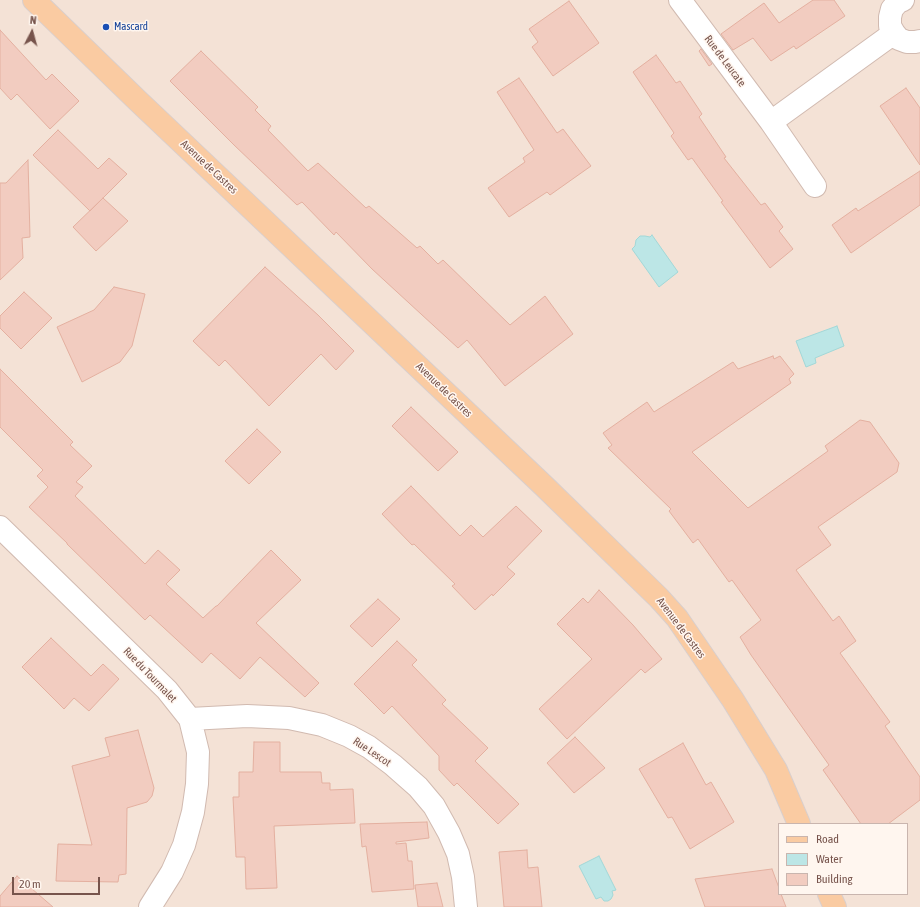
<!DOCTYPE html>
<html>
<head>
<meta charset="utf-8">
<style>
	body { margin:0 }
	#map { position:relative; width:920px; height:907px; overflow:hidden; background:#fcf1e8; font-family:"Asap Condensed",sans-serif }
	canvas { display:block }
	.legend { position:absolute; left:778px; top:823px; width:130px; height:72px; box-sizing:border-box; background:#fff6ef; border:1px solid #c9b5ae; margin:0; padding:5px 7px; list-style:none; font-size:12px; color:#77544c }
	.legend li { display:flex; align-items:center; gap:8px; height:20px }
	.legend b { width:20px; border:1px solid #c9b5ae }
	.north { position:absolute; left:12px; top:12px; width:40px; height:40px; -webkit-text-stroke:3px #fff6ef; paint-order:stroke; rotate:6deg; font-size:11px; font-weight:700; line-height:16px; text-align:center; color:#77544c }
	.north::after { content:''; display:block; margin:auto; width:14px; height:18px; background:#77544c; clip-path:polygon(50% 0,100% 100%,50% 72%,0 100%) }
	.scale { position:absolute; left:12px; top:877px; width:88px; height:18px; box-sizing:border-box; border:2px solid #77544c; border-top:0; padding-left:5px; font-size:12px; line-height:14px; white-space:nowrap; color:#77544c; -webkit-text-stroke:3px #fff6ef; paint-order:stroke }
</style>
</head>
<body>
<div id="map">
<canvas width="920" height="907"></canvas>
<ul class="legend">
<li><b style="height:5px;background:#facba2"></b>Road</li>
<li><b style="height:11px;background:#bce6e6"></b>Water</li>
<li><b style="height:11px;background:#f2ccc0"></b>Building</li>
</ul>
<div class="north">N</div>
<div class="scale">20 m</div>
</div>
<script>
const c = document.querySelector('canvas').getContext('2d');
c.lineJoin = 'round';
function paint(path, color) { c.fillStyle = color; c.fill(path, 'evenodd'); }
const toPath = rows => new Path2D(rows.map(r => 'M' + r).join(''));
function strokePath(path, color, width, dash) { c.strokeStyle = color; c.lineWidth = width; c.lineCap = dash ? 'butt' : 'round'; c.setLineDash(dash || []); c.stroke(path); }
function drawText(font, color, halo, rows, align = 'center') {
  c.font = font + ' "Asap Condensed",sans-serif'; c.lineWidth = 3; c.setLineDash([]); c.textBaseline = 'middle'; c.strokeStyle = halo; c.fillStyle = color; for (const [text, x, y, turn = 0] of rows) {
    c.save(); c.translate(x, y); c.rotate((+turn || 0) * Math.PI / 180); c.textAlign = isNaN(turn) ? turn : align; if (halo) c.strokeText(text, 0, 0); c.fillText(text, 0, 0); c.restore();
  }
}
paint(toPath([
	[0,0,920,0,920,907,0,907],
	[779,824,907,824,907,894,779,894]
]), '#f4e2d6');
const water = toPath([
	[652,235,678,272,659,287,632,249,635,246,636,240,640,236,645,236,650,237,652,235],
	[837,326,844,346,815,358,816,363,806,367,796,341,837,326],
	[599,856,616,890,612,891,613,895,611,899,608,901,604,901,601,897,596,899,579,866,599,856]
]);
paint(water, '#bce6e6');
strokePath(water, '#a2d8d8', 1);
const building = toPath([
	[813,0,834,0,845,16,796,49,794,46,771,61,753,38,733,50,721,34,764,3,779,23,813,0],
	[569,1,599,43,553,76,532,47,538,42,529,29,569,1],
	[0,30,46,80,52,74,79,101,50,129,17,94,11,100,0,88,0,30],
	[701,49,712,64,709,66,699,51,701,49],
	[201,51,258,107,255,110,271,126,268,130,308,171,318,163,366,208,369,206,417,248,420,246,438,264,443,260,510,325,545,296,573,334,505,386,467,340,458,348,372,269,336,232,334,235,302,202,297,205,234,145,170,81,201,51],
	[656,55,676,83,680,81,702,114,699,117,726,157,724,158,761,205,765,203,783,227,779,231,793,249,770,268,721,202,723,201,692,158,688,160,671,136,674,133,633,72,656,55],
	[519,78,557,133,563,129,591,166,550,195,547,192,509,217,488,188,525,162,523,158,534,150,497,92,519,78],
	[906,88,920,108,920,165,880,106,906,88],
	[58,130,98,169,109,158,127,174,90,211,33,155,58,130],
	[28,160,30,237,22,238,23,258,0,280,0,183,6,183,28,160],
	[920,171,920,205,851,253,832,225,856,208,858,211,920,171],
	[103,198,128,221,96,251,73,227,103,198],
	[265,267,318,315,354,351,336,370,321,354,269,406,225,360,219,366,193,341,265,267],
	[114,287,145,294,132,346,120,362,82,382,57,327,94,310,114,287],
	[24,292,52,318,21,349,0,328,0,316,24,292],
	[773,356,774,359,780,356,794,374,789,379,791,383,692,452,748,508,828,451,825,446,860,420,870,422,899,463,897,472,818,527,831,545,796,570,833,621,839,616,856,641,840,653,890,722,885,726,920,777,920,800,888,824,861,824,823,770,829,765,751,655,740,637,761,620,732,580,729,582,698,539,693,543,669,511,671,509,608,448,612,445,603,433,647,402,654,412,733,362,738,369,773,356],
	[0,369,73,442,70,445,92,466,76,482,83,487,75,496,145,564,158,550,180,570,166,584,203,618,216,606,217,606,271,550,301,580,256,623,319,683,305,697,260,657,240,679,211,653,202,663,150,615,145,620,67,544,67,543,29,507,48,487,37,476,43,470,0,427,0,369],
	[411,407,458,452,438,471,392,426,411,407],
	[257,429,281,452,249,484,225,461,257,429],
	[411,486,460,536,471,525,483,537,516,506,542,531,507,567,515,574,493,596,492,594,475,610,452,586,455,584,414,544,412,545,382,514,411,486],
	[599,590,633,625,662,659,645,673,641,669,567,739,539,709,592,659,557,624,583,598,588,603,599,590],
	[378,599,400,619,372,647,350,626,378,599],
	[51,638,91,676,103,664,119,679,89,711,74,698,64,709,22,667,51,638],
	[397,641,417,660,412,665,446,700,442,704,488,748,475,761,519,804,498,824,457,783,454,786,439,770,439,756,392,706,384,714,354,684,397,641],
	[138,730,154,788,152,796,147,802,127,808,126,874,119,875,118,882,56,881,58,844,92,845,72,766,110,756,105,738,138,730],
	[575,737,605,768,574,793,547,763,575,737],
	[254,742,280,742,280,772,321,772,322,783,330,783,330,790,353,789,355,823,274,826,277,888,246,889,245,857,236,857,233,797,239,797,239,772,253,772,254,742],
	[683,743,706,785,711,782,734,822,690,849,672,817,668,818,639,769,683,743],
	[427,822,429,838,396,842,396,844,406,843,408,861,412,861,414,889,372,892,366,846,362,847,360,824,427,822],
	[527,850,528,868,538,867,542,907,504,907,499,852,527,850],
	[772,869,779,888,779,894,781,894,786,907,705,907,695,879,772,869],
	[17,876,53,907,0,907,0,896,17,876],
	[437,883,443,907,418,907,415,885,437,883]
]);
paint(building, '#f2ccc0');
strokePath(building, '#e4b0a0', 1);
const minor = toPath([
	[680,0,771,122,815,186],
	[903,0,898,2,892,9,890,17,890,26,894,33,899,39,907,42,915,42,920,41],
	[771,122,894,33],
	[0,527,167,690,190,719,198,752,197,784,193,812,184,845,172,872,150,907],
	[190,719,247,716,289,718,322,725,349,736,369,747,393,765,418,787,434,806,449,833,458,854,463,877,466,907]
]);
const primary = toPath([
	[34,0,137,100,544,486,659,598,677,618,733,700,776,770,799,824],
	[829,894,835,907]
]);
strokePath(minor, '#d1bab0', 24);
strokePath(primary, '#d9cfcd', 24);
strokePath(minor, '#fff', 22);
strokePath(primary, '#facba2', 22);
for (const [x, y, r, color] of [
	[106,27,4,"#1a4fb4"]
]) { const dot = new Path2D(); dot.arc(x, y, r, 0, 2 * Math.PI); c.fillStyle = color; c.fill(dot); strokePath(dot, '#fff6ef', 1.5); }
drawText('11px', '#164399', '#fff6ef', [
	["Mascard",114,27]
], 'left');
drawText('11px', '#77544c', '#fff6ef', [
	["Rue de Leucate",725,61,53],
	["Avenue de Castres",209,167,43],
	["Avenue de Castres",444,390,44],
	["Avenue de Castres",681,628,53],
	["Rue du Tourmalet",150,675,46],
	["Rue Lescot",372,752,34]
]);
</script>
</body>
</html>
